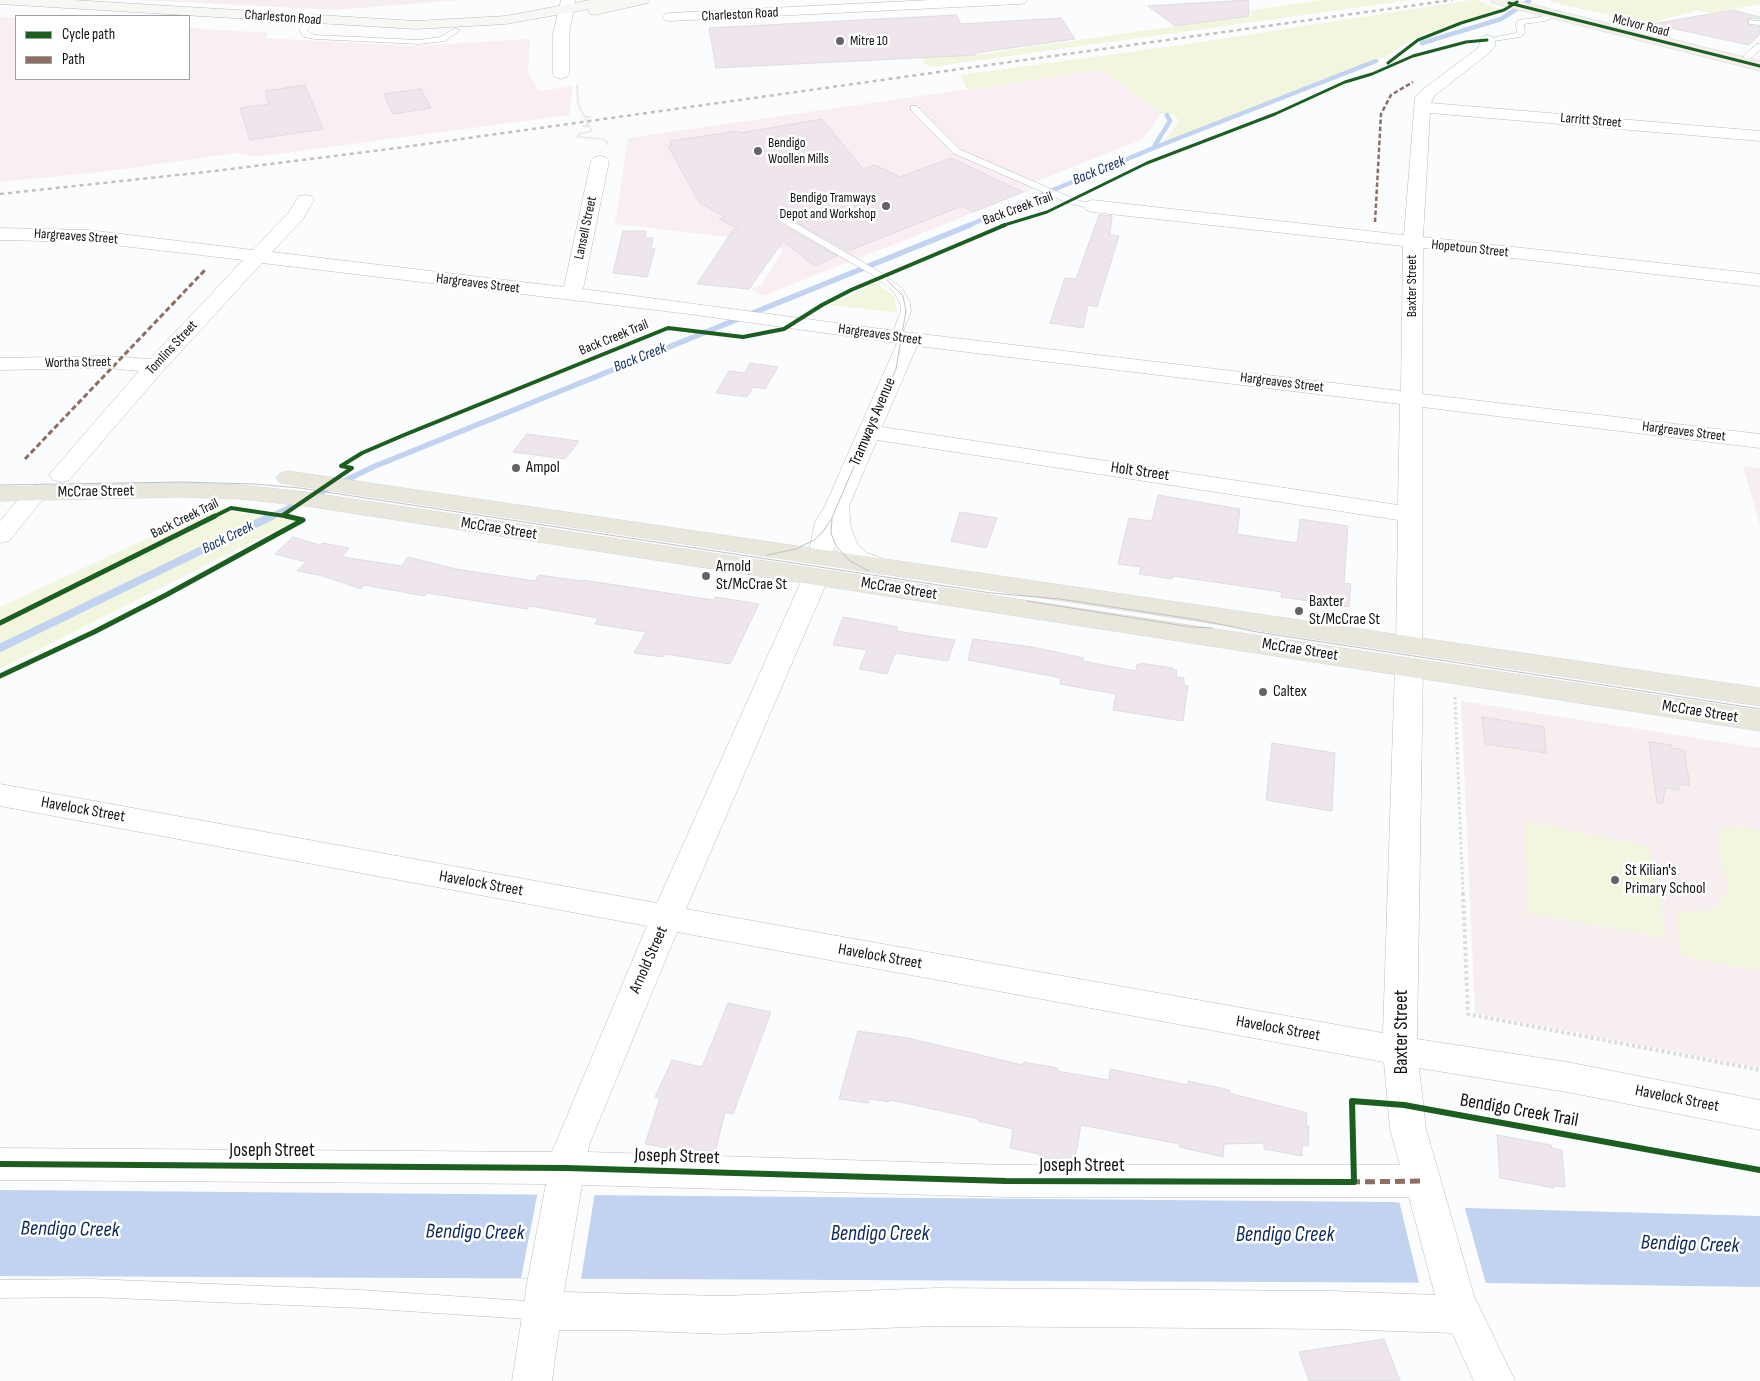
<!DOCTYPE html>
<html>
<head>
<meta charset="utf-8">
<style>
	body { margin:0 }
	#map { position:relative; width:1760px; height:1381px; overflow:hidden; background:#fbfcfd; font-family:"Sofia Sans Condensed",sans-serif }
	canvas { display:block }
	.legend { position:absolute; left:15px; top:15px; width:175px; height:65px; box-sizing:border-box; background:#fff; border:1px solid #9fa0a1; margin:0; padding:6px 9px; list-style:none; font-size:15px; color:#101114 }
	.legend li { display:flex; align-items:center; gap:10px; height:25px }
	.legend b { width:25px; border:1px solid #9fa0a1 }
</style>
</head>
<body>
<div id="map">
<canvas width="1760" height="1381"></canvas>
<ul class="legend">
<li><b style="height:6px;background:#1b5e20"></b>Cycle path</li>
<li><b style="height:6px;background:#8d6e63"></b>Path</li>
</ul>
</div>
<script>
const c = document.querySelector('canvas').getContext('2d');
c.lineJoin = 'round';
function paint(path, color) { c.fillStyle = color; c.fill(path, 'evenodd'); }
const toPath = rows => new Path2D(rows.map(r => 'M' + r).join(''));
function strokePath(path, color, width, dash) { c.strokeStyle = color; c.lineWidth = width; c.lineCap = dash ? 'butt' : 'round'; c.setLineDash(dash || []); c.stroke(path); }
function drawText(font, color, halo, rows, align = 'center') {
  c.font = font + ' "Sofia Sans Condensed",sans-serif'; c.lineWidth = 5; c.setLineDash([]); c.textBaseline = 'middle'; c.strokeStyle = halo; c.fillStyle = color; for (const [text, x, y, turn = 0] of rows) {
    c.save(); c.translate(x, y); c.rotate((+turn || 0) * Math.PI / 180); c.textAlign = isNaN(turn) ? turn : align; if (halo) c.strokeText(text, 0, 0); c.fillText(text, 0, 0); c.restore();
  }
}
paint(toPath([
	[0,17,16,18,16,79,189,79,189,28,268,33,265,38,410,46,530,39,528,73,540,91,573,86,569,115,254,157,237,153,101,172,0,182],
	[1101,70,1160,114,1153,126,1141,140,1027,185,1033,189,763,296,752,289,762,284,783,250,774,242,615,224,628,138]
]), '#f8eef3');
paint(toPath([
	[142,0,460,0,336,10],
	[1743,466,1760,468,1760,525],
	[1461,701,1760,748,1760,1068,1475,1013]
]), '#f7eef0');
paint(toPath([
	[1321,0,1411,0,931,67,925,64,921,57,976,55,1023,48,1253,15,1248,11],
	[1471,0,1477,0,1501,10,1461,21,1409,41,1389,55,1163,143,1179,121,1175,116,1167,113,1160,114,1101,70,968,90,960,75,1195,43],
	[1550,0,1760,0,1760,4,1709,13,1697,10,1647,24,1551,2],
	[876,283,894,296,898,313,829,305],
	[207,510,219,510,296,520,0,669,0,607],
	[1525,821,1649,847,1666,938,1528,913],
	[1740,826,1760,831,1760,971,1681,955,1676,909,1691,913,1715,908,1730,889,1722,864,1717,831]
]), '#f3f6df');
paint(toPath([
	[0,1190,1392,1202,1467,1208,1760,1216,1760,1287,1487,1283,0,1276]
]), '#c1d3f1');
paint(toPath([
	[538,1191,595,1192,581,1279,521,1278],
	[1399,1201,1464,1205,1486,1284,1419,1283]
]), '#fbfcfd');
strokePath(toPath([
	[1422,43,1501,19,1529,1],
	[1156,147,1155,145,1170,121,1167,115],
	[967,226,1156,147,1376,61]
]), '#c1d3f1', 4.5);
strokePath(toPath([
	[270,517,373,467,970,225]
]), '#c1d3f1', 5.5);
strokePath(toPath([
	[0,648,272,516]
]), '#c1d3f1', 8);
const building = toPath([
	[1248,0,1249,16,1175,26,1148,6,1248,0],
	[1733,10,1760,17,1760,19,1749,18,1747,20,1748,25,1760,27,1760,34,1749,45,1652,24,1733,10],
	[956,15,961,24,1061,18,1075,39,975,53,976,55,716,68,709,28,956,15],
	[305,85,323,129,250,140,240,108,269,104,265,91,305,85],
	[421,89,431,108,393,114,384,94,421,89],
	[822,119,863,169,875,165,900,177,951,158,1023,192,973,212,962,206,848,251,780,213,774,218,777,222,837,256,815,266,783,241,749,289,697,284,733,230,738,229,719,219,725,217,699,202,668,146,672,145,670,141,738,131,740,133,822,119],
	[1099,215,1112,216,1110,235,1119,236,1097,307,1088,305,1083,328,1050,323,1065,278,1076,279,1099,215],
	[623,231,646,231,645,238,653,238,651,249,655,249,647,277,613,273,623,231],
	[750,363,778,367,765,389,753,387,747,397,716,393,729,371,745,373,750,363],
	[527,434,579,441,565,459,513,452,527,434],
	[1158,495,1240,509,1237,534,1297,543,1300,519,1348,526,1344,583,1351,584,1349,607,1281,597,1282,592,1173,576,1172,579,1139,574,1141,567,1118,564,1129,518,1152,521,1158,495],
	[960,512,997,518,986,548,951,541,960,512],
	[293,537,320,545,323,543,349,548,342,557,402,566,408,557,456,569,535,581,539,575,582,581,583,580,713,600,715,597,759,604,730,664,665,654,663,657,634,653,646,632,595,624,598,618,529,606,527,609,427,593,425,596,364,585,361,589,323,576,297,571,306,562,275,554,293,537],
	[843,617,898,627,896,631,955,640,948,661,895,653,887,674,859,669,867,650,833,645,843,617],
	[973,639,1032,647,1084,658,1082,661,1136,671,1137,664,1141,665,1141,663,1173,668,1173,670,1177,670,1176,677,1184,678,1184,685,1188,686,1183,721,1113,710,1116,694,1060,684,1061,678,968,660,973,639],
	[1482,717,1544,727,1546,753,1485,744,1482,717],
	[1649,742,1672,745,1671,748,1684,750,1690,786,1678,784,1679,790,1665,788,1663,803,1657,803,1649,742],
	[1272,743,1335,753,1332,811,1266,800,1272,743],
	[728,1003,771,1012,733,1114,725,1112,715,1152,698,1150,697,1153,645,1144,660,1098,655,1097,672,1060,702,1067,728,1003],
	[858,1031,908,1038,1023,1065,1024,1062,1058,1068,1057,1071,1109,1080,1110,1069,1188,1085,1188,1081,1230,1090,1229,1093,1307,1113,1306,1126,1309,1126,1308,1146,1302,1145,1302,1156,1264,1149,1264,1143,1224,1144,1223,1157,1179,1147,1179,1144,1081,1125,1075,1159,1039,1159,1039,1154,1010,1148,1013,1129,978,1121,979,1119,890,1100,889,1102,870,1099,868,1103,839,1099,858,1031],
	[1497,1135,1551,1145,1552,1148,1562,1150,1565,1187,1554,1186,1554,1188,1500,1178,1497,1135],
	[1384,1339,1400,1381,1309,1381,1299,1352,1384,1339]
]);
paint(building, '#eee6ec');
strokePath(building, '#dedddf', 1);
const lane = toPath([
	[1554,12,1558,14,1557,16,1545,21,1524,24,1525,33,1520,37,1487,42,1483,40,1515,33,1517,32,1516,24,1518,20,1540,17,1554,12],
	[310,18,317,20,307,30,310,33,315,35,419,40,440,37,456,28,460,30,445,41,419,44,315,39,304,37,299,30,310,18],
	[1749,20,1760,21,1760,25,1749,24,1749,20],
	[1757,44,1760,44,1760,50,1750,59,1744,59,1744,55,1757,44],
	[911,106,917,106,959,149,1074,199,1097,206,1092,209,1068,203,953,153,911,110,911,106],
	[781,215,880,272,902,288,910,303,911,311,900,339,896,340,891,337,901,311,900,303,894,292,874,276,778,220,776,218,781,215],
	[91,1279,361,1290,541,1302,548,1304,551,1311,548,1318,541,1320,361,1308,91,1297,0,1298,0,1280,91,1279]
]);
const street = toPath([
	[561,0,575,0,569,34,569,74,567,77,561,79,555,77,553,74,553,34,561,0],
	[930,0,1027,0,1025,3,1020,4,670,21,665,20,663,17,665,14,670,13,930,0],
	[1487,35,1492,37,1495,40,1495,46,1488,54,1434,96,1431,103,1760,131,1760,141,1430,113,1423,237,1760,274,1760,286,1423,248,1422,394,1760,434,1760,448,1422,407,1422,644,1418,650,1409,653,1400,650,1396,644,1398,520,877,440,849,506,851,529,858,545,867,553,890,561,894,566,890,571,881,574,872,571,849,563,834,547,832,556,829,561,820,564,811,561,808,556,815,522,825,506,897,343,689,314,262,263,163,371,69,480,61,482,53,480,49,475,53,470,139,371,108,368,0,370,0,358,108,356,150,359,243,260,88,242,0,240,0,228,88,230,253,250,289,212,299,196,305,195,311,196,314,200,303,219,272,252,564,287,591,161,594,157,600,156,606,157,609,161,583,289,896,331,1401,391,1403,246,1092,212,1086,210,1083,206,1086,202,1092,200,1404,235,1415,98,1422,90,1478,48,1482,37,1487,35],
	[917,346,1400,404,1398,505,882,427,917,346],
	[36,486,44,488,48,493,9,541,0,543,0,521,28,488,36,486],
	[816,569,825,571,829,577,686,909,1383,1033,1395,667,1399,661,1409,658,1419,661,1423,667,1417,1039,1567,1062,1760,1100,1760,1130,1567,1092,1419,1068,1426,1129,1474,1296,1515,1381,1474,1381,1452,1333,1332,1329,937,1326,722,1334,621,1330,559,1330,552,1381,512,1381,528,1278,546,1184,0,1180,0,1148,552,1152,647,926,0,806,0,784,657,903,803,577,807,571,816,569],
	[677,932,1384,1062,1390,1129,1400,1165,1006,1165,588,1152,589,1145,677,932],
	[582,1185,1006,1197,1409,1197,1435,1295,1332,1291,937,1288,722,1296,564,1292,582,1185]
]);
const secondary = toPath([
	[0,0,73,0,416,21,506,16,590,0,650,0,648,3,595,15,590,14,588,11,589,9,506,24,416,29,0,4,0,0]
]);
const primary = toPath([
	[1490,0,1514,0,1760,61,1760,71,1492,3,1490,0]
]);
const highway = toPath([
	[288,471,1760,688,1760,706,280,483,276,478,280,473,288,471],
	[179,483,240,485,306,492,1760,711,1760,731,306,506,240,499,179,497,0,501,0,487,179,483]
]);
strokePath(lane, '#bbbcbe', 1);
strokePath(street, '#bbbcbe', 1);
strokePath(secondary, '#bbbcbe', 1);
strokePath(primary, '#d7d8d9', 1);
strokePath(highway, '#d7d8d9', 1);
strokePath(toPath([
	[577,85,578,103,584,116,590,117,585,118,589,125,584,126,590,127,592,131,578,134,578,137,602,139,607,142,607,145]
]), '#dcdcdd', 2, [1, 1]);
strokePath(toPath([
	[1455,697,1463,894]
]), '#dcdcdd', 3, [2.5, 2.5]);
strokePath(toPath([
	[1463,893,1468,1014,1760,1070]
]), '#dcdcdd', 4, [3, 3]);
paint(lane, '#feffff');
paint(street, '#feffff');
paint(secondary, '#f8f7f4');
paint(primary, '#f2f0e9');
paint(highway, '#e9e6db');
strokePath(toPath([
	[0,485,182,482,254,484,300,488,991,593,1060,599,1199,620,1257,632,1760,709],
	[832,519,831,533,836,546,850,561,869,571],
	[767,555,796,549,814,540,822,533,831,520,896,369,906,311,903,296,887,280],
	[1027,601,1191,627,1212,628]
]), '#c1c1c2', 1);
strokePath(toPath([
	[0,194,215,171,390,149,1452,0]
]), '#c1c1c2', 2.5, [4, 4]);
strokePath(toPath([
	[1375,222,1381,114,1391,95,1413,82]
]), '#8d6e63', 2.5, [4.5, 2.5]);
strokePath(toPath([
	[25,459,205,270]
]), '#8d6e63', 3, [5.5, 3]);
strokePath(toPath([
	[1350,1182,1423,1181]
]), '#8d6e63', 5, [10, 5]);
strokePath(toPath([
	[1509,3,1760,66],
	[1388,63,1418,40,1461,23,1504,10,1517,2],
	[1001,226,1047,212,1147,163,1275,114,1345,82,1372,74,1413,56,1466,42,1487,40]
]), '#1b5e20', 3);
strokePath(toPath([
	[352,468,341,466,362,453,404,435,668,328,743,337,784,329,822,305,851,290,1005,225],
	[283,515,352,468],
	[213,517,231,508,291,517]
]), '#1b5e20', 4);
strokePath(toPath([
	[0,623,215,516],
	[0,676,94,632,166,595,303,520,286,516]
]), '#1b5e20', 5);
strokePath(toPath([
	[0,1164,566,1168,1006,1181,1354,1182,1352,1101,1404,1105,1760,1170]
]), '#1b5e20', 6);
for (const [x, y, r, color] of [
	[840,41,5,"#626366"],
	[758,151,5,"#626366"],
	[886,206,5,"#626366"],
	[516,468,5,"#626366"],
	[706,576,5,"#626366"],
	[1299,611,5,"#626366"],
	[1263,692,5,"#626366"],
	[1615,880,5,"#626366"]
]) { const dot = new Path2D(); dot.arc(x, y, r, 0, 2 * Math.PI); c.fillStyle = color; c.fill(dot); strokePath(dot, '#fff', 2); }
drawText('14px', '#101114', '#fff', [
	["Charleston Road",740,15,-3],
	["Charleston Road",283,18,4],
	["McIvor Road",1641,26,14],
	["Larritt Street",1591,121,5],
	["Back Creek Trail",1018,209,-20],
	["Lansell Street",586,228,-78],
	["Hargreaves Street",76,237,4],
	["Hopetoun Street",1470,249,6],
	["Hargreaves Street",478,284,7],
	["Baxter Street",1412,286,-90],
	["Hargreaves Street",880,335,8],
	["Back Creek Trail",614,338,-22],
	["Tomlins Street",172,348,-47],
	["Wortha Street",78,363,-1],
	["Hargreaves Street",1282,383,7],
	["Hargreaves Street",1684,432,7],
	["Back Creek Trail",185,519,-26]
]);
drawText('14px', '#101114', '#fff', [
	["Mitre 10",850,41],
	["Bendigo",768,143],
	["Woollen Mills",768,159],
	["Bendigo Tramways",876,198,"right"],
	["Depot and Workshop",876,214,"right"]
], 'left');
drawText('italic 15px', '#0c285a', '#fff', [
	["Back Creek",1099,171,-22],
	["Back Creek",640,358,-22],
	["Back Creek",228,538,-26]
]);
drawText('16px', '#101114', '#fff', [
	["Tramways Avenue",873,422,-67],
	["Holt Street",1140,472,8],
	["McCrae Street",96,492,-1],
	["McCrae Street",499,529,9],
	["McCrae Street",899,589,9],
	["McCrae Street",1300,650,9],
	["McCrae Street",1700,712,9],
	["Havelock Street",83,810,10],
	["Havelock Street",481,884,10],
	["Havelock Street",880,957,10],
	["Arnold Street",649,960,-66],
	["Havelock Street",1278,1029,10],
	["Havelock Street",1677,1099,11]
]);
drawText('16px', '#101114', '#fff', [
	["Ampol",526,468],
	["Arnold",716,567],
	["St/McCrae St",716,585],
	["Baxter",1309,602],
	["St/McCrae St",1309,620],
	["Caltex",1273,692],
	["St Kilian's",1625,871],
	["Primary School",1625,889]
], 'left');
drawText('19px', '#101114', '#fff', [
	["Baxter Street",1402,1032,-90],
	["Bendigo Creek Trail",1519,1111,10],
	["Joseph Street",272,1151],
	["Joseph Street",677,1157,2],
	["Joseph Street",1082,1166]
]);
drawText('italic 21px', '#0c285a', '#fff', [
	["Bendigo Creek",70,1230,1],
	["Bendigo Creek",475,1233,1],
	["Bendigo Creek",880,1235],
	["Bendigo Creek",1285,1236],
	["Bendigo Creek",1690,1245,2]
]);
</script>
</body>
</html>
